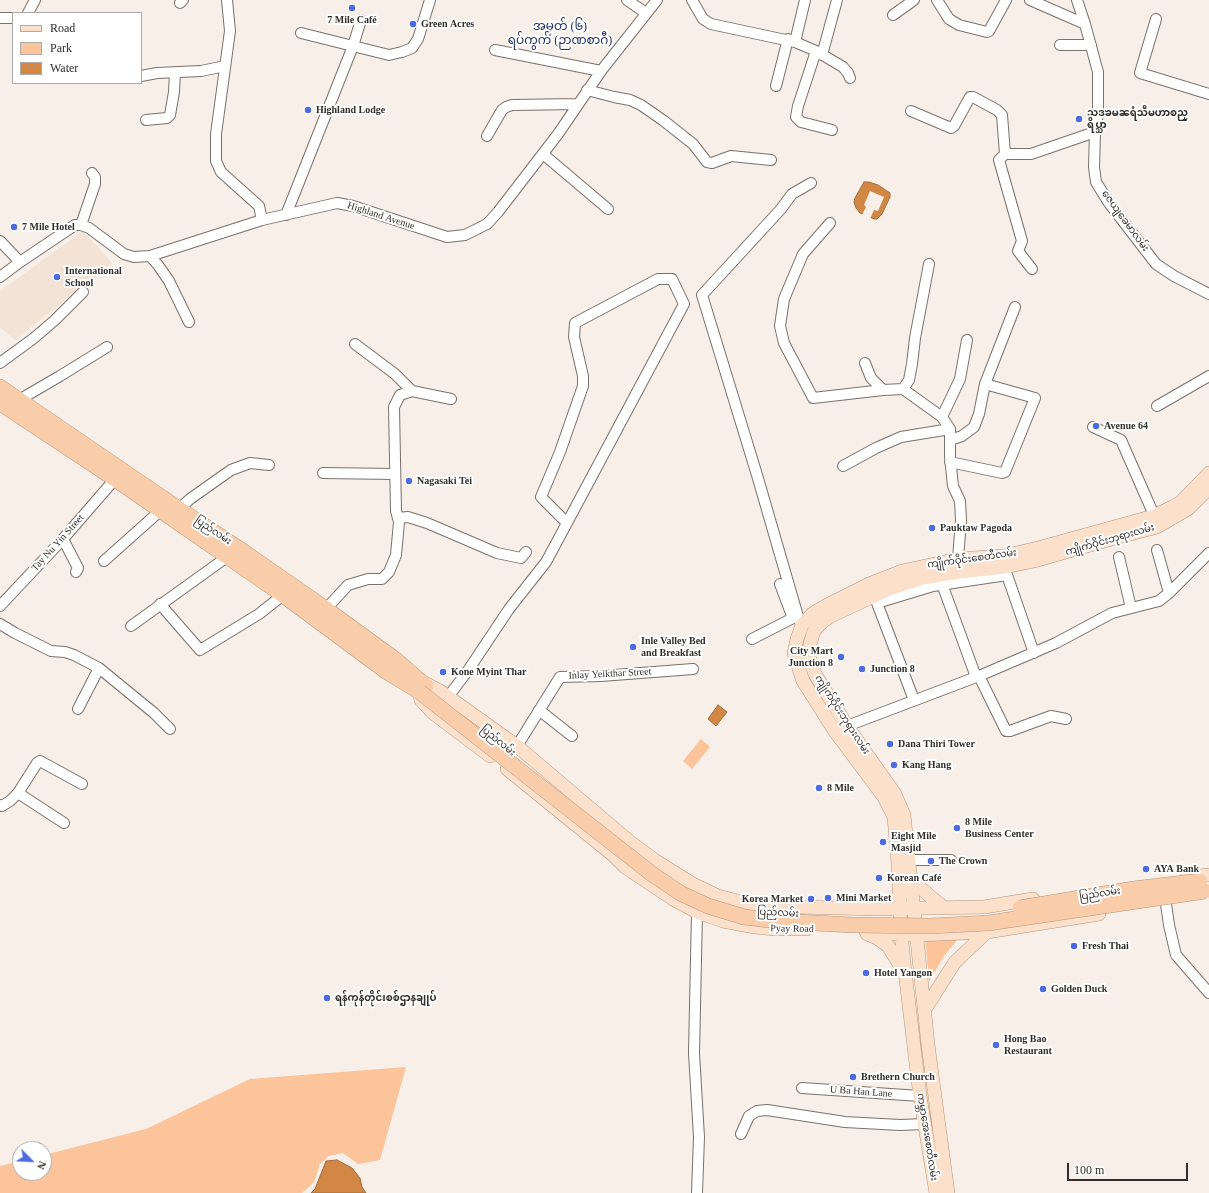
<!DOCTYPE html>
<html>
<head>
<meta charset="utf-8">
<style>
	body { margin:0 }
	#map { position:relative; width:1209px; height:1193px; overflow:hidden; background:#f8efe8; font-family:"Times New Roman",serif }
	canvas { display:block }
	.legend { position:absolute; left:12px; top:12px; width:130px; height:72px; box-sizing:border-box; background:#fff; border:1px solid #adabaa; margin:0; padding:5px 7px; list-style:none; font-size:12px; color:#312e2b }
	.legend li { display:flex; align-items:center; gap:8px; height:20px }
	.legend b { width:20px; border:1px solid #adabaa }
	.north { position:absolute; left:12px; top:1141px; width:40px; height:40px; box-sizing:border-box; background:#fff; border:1px solid #adabaa; border-radius:50%; rotate:114deg; font-size:11px; font-weight:700; line-height:16px; text-align:center; color:#312e2b }
	.north::after { content:''; display:block; margin:auto; width:14px; height:18px; background:#4d6bdf; clip-path:polygon(50% 0,100% 100%,50% 72%,0 100%) }
	.scale { position:absolute; left:1067px; top:1163px; width:121px; height:18px; box-sizing:border-box; border:2px solid #312e2b; border-top:0; padding-left:5px; font-size:12px; line-height:14px; white-space:nowrap; color:#312e2b; -webkit-text-stroke:3px #fff; paint-order:stroke }
</style>
</head>
<body>
<div id="map">
<canvas width="1209" height="1193"></canvas>
<ul class="legend">
<li><b style="height:5px;background:#fbe1cc"></b>Road</li>
<li><b style="height:11px;background:#fbc49a"></b>Park</li>
<li><b style="height:11px;background:#d38744"></b>Water</li>
</ul>
<div class="north">N</div>
<div class="scale">100 m</div>
</div>
<script>
const c = document.querySelector('canvas').getContext('2d');
c.lineJoin = 'round';
function paint(path, color) { c.fillStyle = color; c.fill(path, 'evenodd'); }
const toPath = rows => new Path2D(rows.map(r => 'M' + r).join(''));
function strokePath(path, color, width, dash) { c.strokeStyle = color; c.lineWidth = width; c.lineCap = dash ? 'butt' : 'round'; c.setLineDash(dash || []); c.stroke(path); }
function drawText(font, color, halo, rows, align = 'center') {
  c.font = font + ' "Times New Roman","Noto Sans Myanmar",serif'; c.lineWidth = 4; c.setLineDash([]); c.textBaseline = 'middle'; c.strokeStyle = halo; c.fillStyle = color; for (const [text, x, y, turn = 0] of rows) {
    c.save(); c.translate(x, y); c.rotate((+turn || 0) * Math.PI / 180); c.textAlign = isNaN(turn) ? turn : align; if (halo) c.strokeText(text, 0, 0); c.fillText(text, 0, 0); c.restore();
  }
}
paint(toPath([
	[83,231,112,263,15,340,0,327,0,291]
]), '#f3e3d7');
paint(toPath([
	[701,739,710,747,692,769,683,761],
	[962,934,944,956,929,982,925,937],
	[406,1067,380,1160,358,1164,343,1153,329,1156,320,1164,314,1182,302,1193,0,1193,0,1166,20,1161,20,1173,44,1173,44,1155,146,1129,250,1079]
]), '#fbc49a');
const water = toPath([
	[864,182,869,182,878,185,890,193,890,197,882,214,877,219,874,219,860,213,856,208,854,202,855,198,864,182],
	[718,705,727,712,716,726,708,719,718,705],
	[337,1160,352,1168,360,1178,362,1187,366,1193,311,1193,315,1189,326,1161,337,1160]
]);
paint(water, '#d38744');
strokePath(water, '#a26c3c', 1);
paint(toPath([
	[870,191,884,197,878,211,874,210,870,219,862,215,866,207,864,205]
]), '#f8efe8');
const minor = toPath([
	[227,0,230,31,216,134,216,161,221,172,259,206,262,220],
	[627,0,646,13],
	[692,0,703,19,711,24,795,42,816,51,843,67,848,73,850,78],
	[937,0,949,19,959,25,987,32,989,31,1006,0],
	[1030,0,1085,24],
	[1077,0,1085,24,1098,72,1098,113,1095,132,1094,167,1096,182,1109,203,1156,264,1174,276,1209,294],
	[180,3,183,0],
	[28,13,35,0],
	[893,15,914,0],
	[0,18,13,18],
	[1156,19,1140,73,1209,94],
	[301,33,389,55,402,52,412,48,418,39,430,0],
	[795,42,805,0],
	[1060,45,1091,45],
	[495,50,601,71],
	[816,51,798,106,796,117,801,122,832,130],
	[822,55,837,0],
	[141,76,157,73,201,71,225,66],
	[776,86,788,39],
	[587,90,614,97,630,100,641,105,664,121,693,144,707,162,712,163,731,156,771,160],
	[911,111,951,128,954,126,970,97,973,97,997,110,1002,115,1005,154],
	[146,120,167,118,170,115,174,92,175,73],
	[487,136,502,110,506,107,512,105,577,104],
	[543,154,608,209],
	[286,215,353,46,361,20],
	[830,223,803,254,784,299,780,326,784,343,813,398,883,390],
	[81,225,95,184,95,177,92,173],
	[0,241,20,262],
	[150,256,158,265,169,281,189,322],
	[929,264,915,338,912,364,909,380,903,389,942,417,950,429,950,440],
	[1032,269,1018,251,1022,241,999,160,1005,154,1031,154,1095,132],
	[0,277,20,262,75,225,81,225,89,228,124,254,134,257,150,256,262,220,337,203,353,206,447,237,465,235,487,224,498,212,558,134,601,71,657,0],
	[355,344,395,374,412,391],
	[0,363,34,338,55,320,83,292],
	[865,363,871,378,883,390,903,389],
	[19,400,60,376,107,347],
	[1157,406,1209,376],
	[942,417,960,379,967,340],
	[1093,427,1121,440,1157,522],
	[950,462,1002,473,1005,472,1035,398,985,384],
	[843,466,876,448,901,437,950,429],
	[323,473,395,474],
	[179,509,190,499,231,470,250,463,269,465],
	[398,518,408,517,427,523,497,553,521,558,526,552],
	[63,539,78,568,76,572],
	[1157,550,1169,593],
	[1119,557,1131,608],
	[104,561,160,511],
	[959,566,958,559,961,520,960,501,953,486,950,457,950,440,962,436,974,427,979,414,985,384,1015,307],
	[780,584,792,616],
	[942,584,976,677],
	[160,604,200,650,259,614,283,595],
	[0,606,63,539,115,479],
	[326,609,348,585,368,579,382,579,389,572,396,555,399,522,396,511,394,407,400,395,412,391,451,399],
	[799,620,757,475,702,295,781,209,792,194,811,183],
	[0,624,15,633,51,651,65,652,74,655,99,668,154,713,170,729],
	[131,626,227,557],
	[752,639,793,618],
	[979,676,1006,731,1010,731,1051,716,1066,719],
	[448,697,469,669,509,609,546,562,567,523,684,304,672,279,658,279,575,323,574,337,583,376,583,386,560,452,541,497,567,523],
	[914,700,877,603,933,586,1007,575,1034,653],
	[78,709,99,668],
	[539,710,572,736],
	[847,726,979,676,1056,643,1112,613,1159,601,1169,593,1209,553],
	[517,746,560,677,601,676,693,669],
	[18,793,64,823],
	[0,805,2,806,10,801,18,793,37,763,40,761,82,784],
	[908,860,951,860],
	[1166,904,1169,925,1176,955,1209,993],
	[802,1088,920,1096],
	[741,1134,749,1116,757,1111,767,1110,845,1122,900,1125,925,1124],
	[697,1193,699,1137,694,1053,697,912]
]);
const major = toPath([
	[421,681,440,691,517,746,629,841,656,861,691,883,718,896,741,902,760,906,876,909,984,907,1033,899],
	[420,696,421,700,433,713,490,756],
	[507,769,613,855,625,867,673,899,697,912,723,921,755,927,775,929,807,929],
	[910,876,918,886,944,908],
	[1187,877,1209,875],
	[866,932,916,935,987,932,1099,914],
	[867,934,877,938,888,946,903,970],
	[925,1009,955,962,987,932],
	[936,1193,920,1096,905,972,901,934,898,863,894,817,884,797,834,730,803,681,794,653,797,639,802,625,812,614,827,605,869,584,902,571,958,559,1003,556,1038,548,1154,516,1172,507,1181,502,1209,473],
	[948,1193,928,1045,904,815,895,794,847,726,815,674,809,657,810,644,814,631,822,622,831,616,889,589,923,578,959,572,1005,567,1034,561,1115,538,1157,527,1188,509,1209,488]
]);
const highway = toPath([
	[0,387,179,509,244,552,326,609,396,660,426,686],
	[0,403,115,479,283,595,387,672,420,692]
]);
strokePath(minor, '#79716b', 12);
strokePath(major, '#b3957e', 14);
strokePath(highway, '#b3957e', 16);
strokePath(minor, '#fff', 10);
strokePath(major, '#fbe1cc', 13);
strokePath(highway, '#f9cdaa', 15);
const highwayBridge = toPath([
	[420,692,652,874,680,893,708,906,744,917,778,921,852,925,930,926,988,923,1205,891],
	[1020,908,1134,889,1200,881]
]);
strokePath(highwayBridge, '#b3957e', 16, []);
strokePath(highwayBridge, '#f9cdaa', 15);
for (const [x, y, r, color] of [
	[352,8,4,"#4d6bdf"],
	[413,24,4,"#4d6bdf"],
	[308,110,4,"#4d6bdf"],
	[1079,119,4,"#4d6bdf"],
	[14,227,4,"#4d6bdf"],
	[57,277,4,"#4d6bdf"],
	[1096,426,4,"#4d6bdf"],
	[409,481,4,"#4d6bdf"],
	[932,528,4,"#4d6bdf"],
	[633,647,4,"#4d6bdf"],
	[841,657,4,"#4d6bdf"],
	[862,669,4,"#4d6bdf"],
	[443,672,4,"#4d6bdf"],
	[890,744,4,"#4d6bdf"],
	[894,765,4,"#4d6bdf"],
	[819,788,4,"#4d6bdf"],
	[957,828,4,"#4d6bdf"],
	[883,842,4,"#4d6bdf"],
	[931,861,4,"#4d6bdf"],
	[1146,869,4,"#4d6bdf"],
	[879,878,4,"#4d6bdf"],
	[828,898,4,"#4d6bdf"],
	[811,899,4,"#4d6bdf"],
	[1074,946,4,"#4d6bdf"],
	[866,973,4,"#4d6bdf"],
	[1043,989,4,"#4d6bdf"],
	[327,998,4,"#4d6bdf"],
	[996,1045,4,"#4d6bdf"],
	[853,1077,4,"#4d6bdf"]
]) { const dot = new Path2D(); dot.arc(x, y, r, 0, 2 * Math.PI); c.fillStyle = color; c.fill(dot); strokePath(dot, '#fff', 1.5); }
drawText('bold 10px', '#312e2b', '#fff', [
	["7 Mile Café",352,20,"center"],
	["Green Acres",421,24],
	["Highland Lodge",316,110],
	["သဒၶမၼရံသီမဟာစည္",1087,113],
	["ရိပ္သာ",1087,125],
	["7 Mile Hotel",22,227],
	["International",65,271],
	["School",65,283],
	["Avenue 64",1104,426],
	["Nagasaki Tei",417,481],
	["Pauktaw Pagoda",940,528],
	["Inle Valley Bed",641,641],
	["and Breakfast",641,653],
	["City Mart",833,651,"right"],
	["Junction 8",833,663,"right"],
	["Junction 8",870,669],
	["Kone Myint Thar",451,672],
	["Dana Thiri Tower",898,744],
	["Kang Hang",902,765],
	["8 Mile",827,788],
	["8 Mile",965,822],
	["Business Center",965,834],
	["Eight Mile",891,836],
	["Masjid",891,848],
	["The Crown",939,861],
	["AYA Bank",1154,869],
	["Korean Café",887,878],
	["Mini Market",836,898],
	["Korea Market",803,899,"right"],
	["Fresh Thai",1082,946],
	["Hotel Yangon",874,973],
	["Golden Duck",1051,989],
	["ရန်ကုန်တိုင်းစစ်ဌာနချုပ်",335,998],
	["Hong Bao",1004,1039],
	["Restaurant",1004,1051],
	["Brethern Church",861,1077]
], 'left');
drawText('10px', '#312e2b', '#fff', [
	["Highland Avenue",381,216,18],
	["ဇေယျခေမာလမ်း",1125,221,54],
	["ပြည်လမ်း",213,531,34],
	["ကျိုက်ဝိုင်းဘုရားလမ်း",1110,540,-16],
	["Tay Nu Yin Street",58,543,-48],
	["ကျိုက်ဝိုင်းစေတီလမ်း",972,559,-8],
	["Inlay Yeikthar Street",610,674,-3],
	["ကျိုက်ဝိုင်းဘုရားလမ်း",842,715,57],
	["ပြည်လမ်း",498,741,39],
	["ပြည်လမ်း",1100,894,-9],
	["ပြည်လမ်း",778,913,3],
	["Pyay Road",792,929,1],
	["U Ba Han Lane",861,1092,4],
	["ကမ္ဘာအေးစေတီလမ်း",927,1137,81]
]);
drawText('12px', '#202f67', '#fff', [
	["အမှတ် (၆)",560,27],
	["ရပ်ကွက် (ဉာဏစာဂီ)",560,41]
]);
</script>
</body>
</html>
